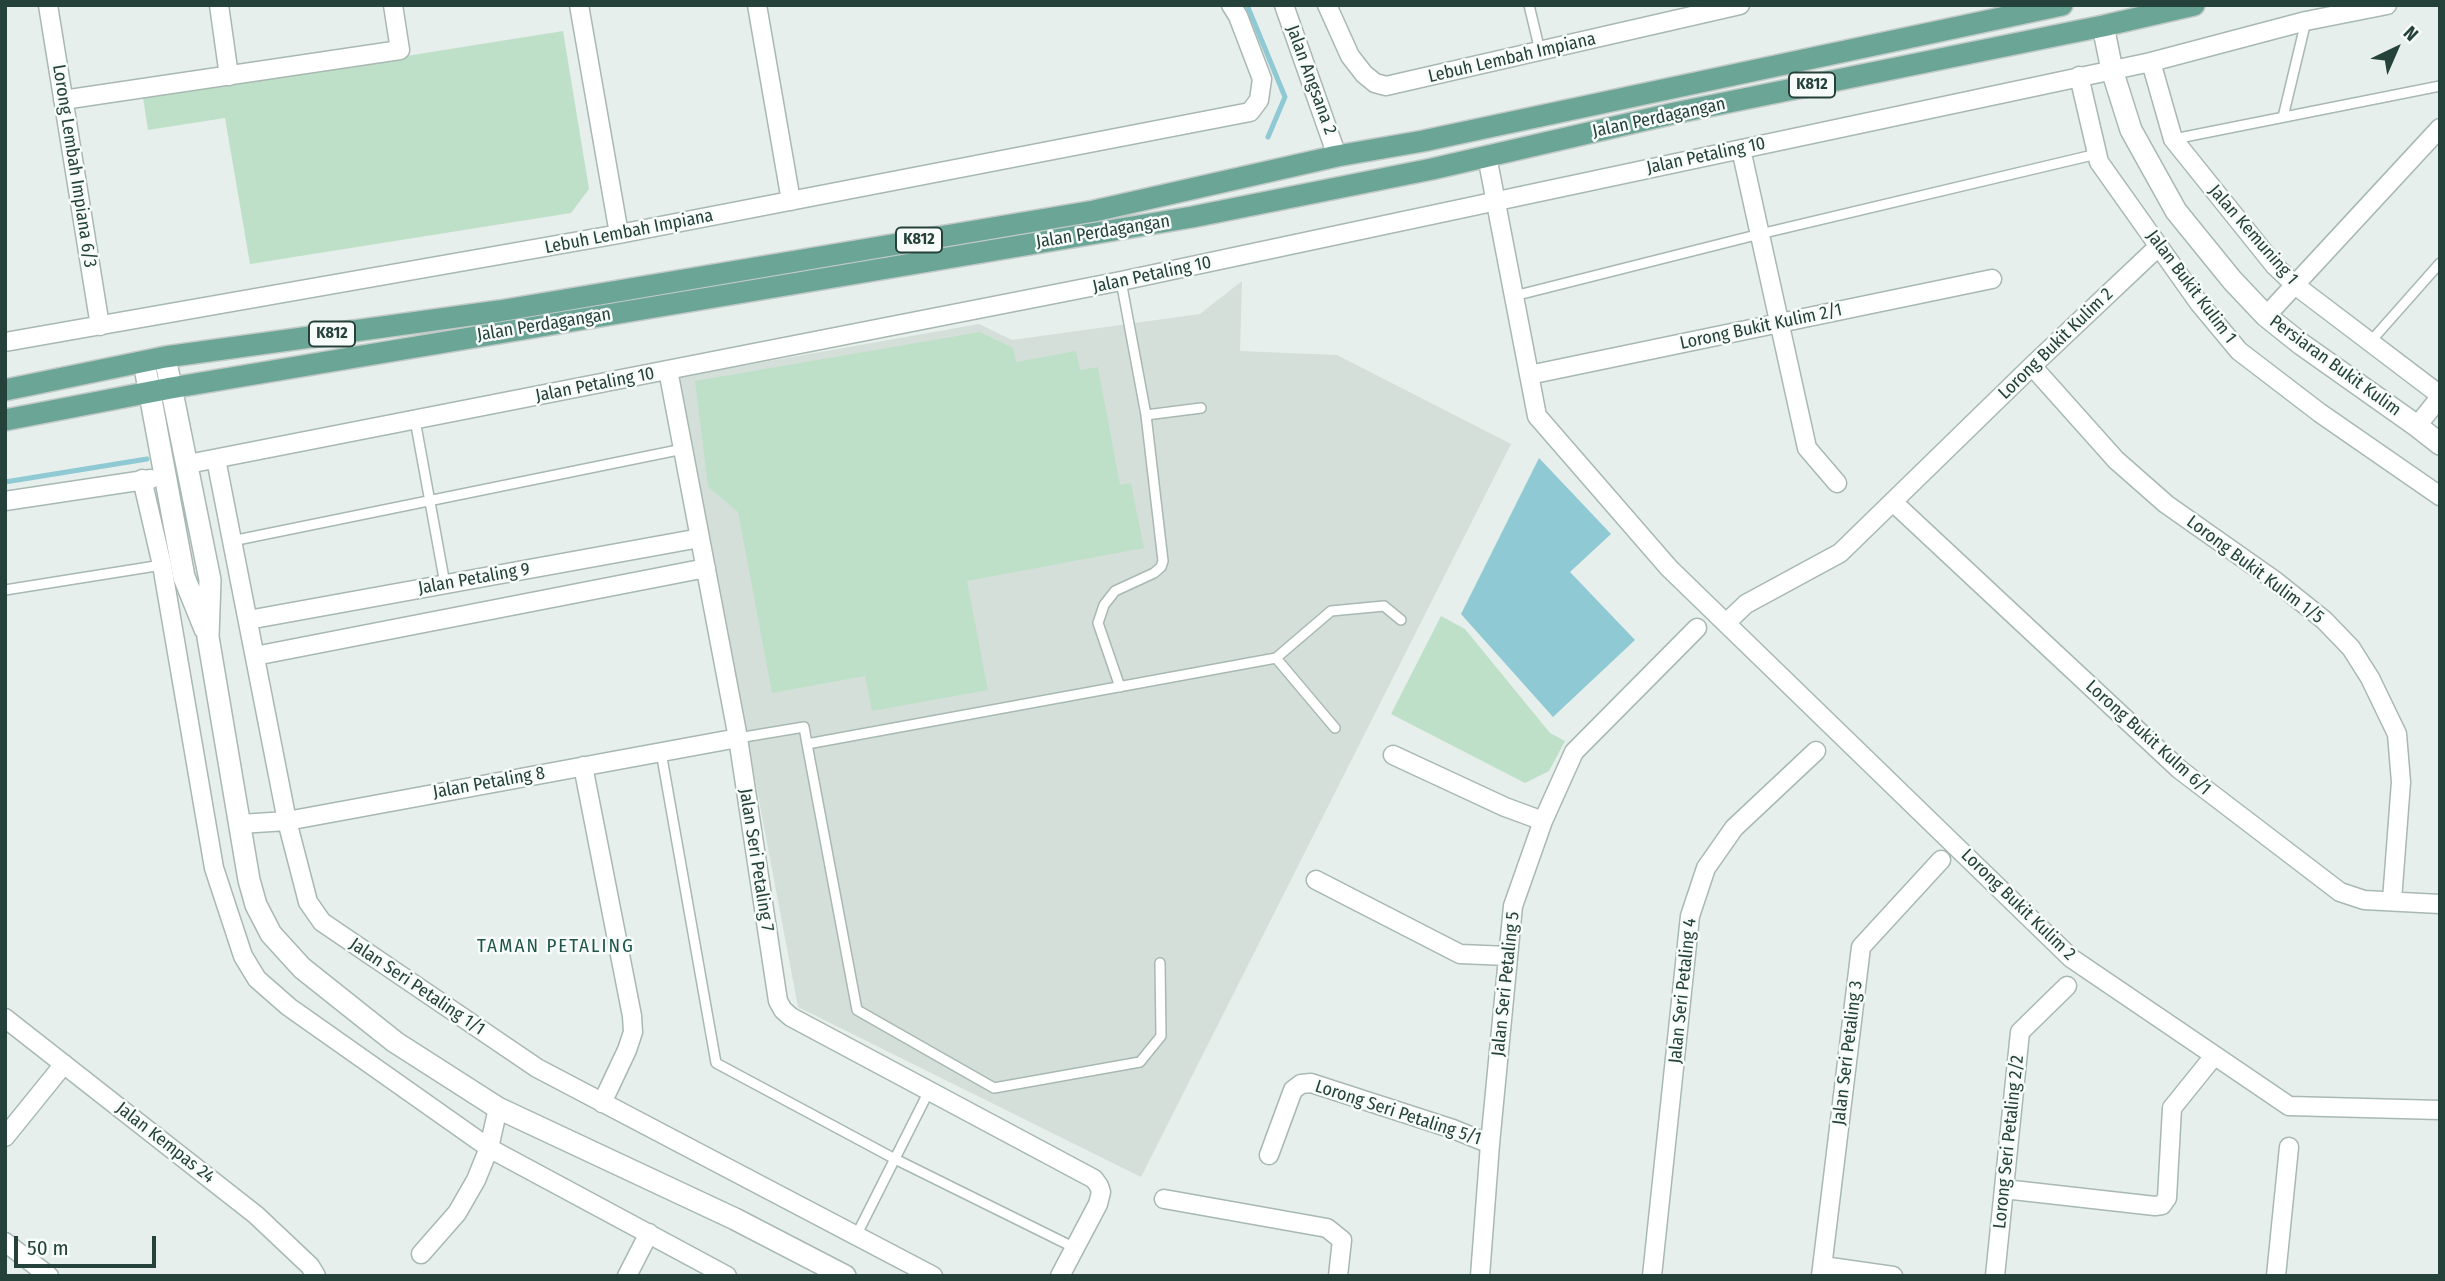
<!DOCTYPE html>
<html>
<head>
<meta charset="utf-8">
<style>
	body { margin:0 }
	#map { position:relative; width:2445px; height:1281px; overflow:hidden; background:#e6efeb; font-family:"Fira Sans Condensed",sans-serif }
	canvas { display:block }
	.frame { position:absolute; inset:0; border:7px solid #24423a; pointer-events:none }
	.north { position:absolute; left:2361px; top:14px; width:70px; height:70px; -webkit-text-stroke:5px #f7fbf9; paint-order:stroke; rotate:44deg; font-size:19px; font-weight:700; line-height:28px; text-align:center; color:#24423a }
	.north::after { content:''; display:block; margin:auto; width:24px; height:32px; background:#24423a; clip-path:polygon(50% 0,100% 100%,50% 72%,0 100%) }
	.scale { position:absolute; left:14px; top:1236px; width:142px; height:32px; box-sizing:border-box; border:4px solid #24423a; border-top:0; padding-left:9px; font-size:21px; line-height:24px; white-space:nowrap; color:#24423a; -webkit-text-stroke:5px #f7fbf9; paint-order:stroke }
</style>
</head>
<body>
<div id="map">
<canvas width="2445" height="1281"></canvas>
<div class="frame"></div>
<div class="north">N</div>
<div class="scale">50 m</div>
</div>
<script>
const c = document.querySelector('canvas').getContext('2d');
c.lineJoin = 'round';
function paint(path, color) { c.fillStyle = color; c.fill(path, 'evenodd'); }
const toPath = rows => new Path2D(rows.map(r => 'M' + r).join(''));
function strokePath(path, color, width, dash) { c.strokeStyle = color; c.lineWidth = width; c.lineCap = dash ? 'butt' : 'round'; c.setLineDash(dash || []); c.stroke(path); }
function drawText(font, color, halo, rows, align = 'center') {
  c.font = font + ' "Fira Sans Condensed",sans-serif'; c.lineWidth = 5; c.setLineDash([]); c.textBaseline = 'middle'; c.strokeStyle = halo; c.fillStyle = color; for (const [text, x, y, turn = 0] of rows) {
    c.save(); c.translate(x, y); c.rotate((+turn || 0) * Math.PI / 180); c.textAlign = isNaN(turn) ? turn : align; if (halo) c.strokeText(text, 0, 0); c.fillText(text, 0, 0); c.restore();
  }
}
paint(toPath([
	[1242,281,1240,351,1337,355,1511,444,1141,1177,798,1007,679,377,979,324,1012,340,1200,314]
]), '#d4dfda');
paint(toPath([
	[563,31,589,189,571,213,250,264,225,118,148,130,143,98],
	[980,332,1013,348,1016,362,1076,351,1080,370,1098,367,1120,485,1131,483,1144,548,967,581,988,690,872,711,865,676,772,693,738,512,708,487,695,381],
	[1441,616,1465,629,1550,733,1565,741,1549,771,1525,783,1391,714]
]), '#bfe0c8');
paint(toPath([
	[1539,458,1611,534,1570,572,1635,640,1553,717,1461,614]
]), '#8ec9d4');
strokePath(toPath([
	[1247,5,1285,97,1268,137],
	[5,482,147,459]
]), '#8ec9d4', 5);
const service = toPath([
	[1529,5,1540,51],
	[2283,117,2306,21],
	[2174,139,2440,86],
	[1514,296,1760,234,2097,154],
	[2371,341,2440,263],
	[1146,415,1201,408],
	[415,420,445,584],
	[232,541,683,449],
	[5,590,162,565],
	[1276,658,1335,728],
	[1120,687,1098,623,1104,605,1115,591,1154,573,1161,567,1163,561,1146,415,1121,281],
	[738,738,804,727,807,744,1276,658,1331,611,1384,606,1401,620],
	[807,744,857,1010,994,1088,1140,1062,1161,1036,1160,963],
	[661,752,716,1063,895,1159,1075,1248],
	[856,1236,929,1091]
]);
const minor = toPath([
	[48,5,100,326],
	[219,5,229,76],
	[579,5,619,234],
	[757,5,791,201],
	[1284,5,1337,156],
	[1327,5,1350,56,1364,74,1375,83,1386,86,1740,5],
	[2151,62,2173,139,2275,266,2295,285,2440,395],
	[2079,76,2099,162,2199,303,2239,351,2320,413,2440,496],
	[63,100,400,50,393,5],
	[1741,149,1807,448,1837,483],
	[1487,156,1537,416,1669,568,2071,958,2289,1106,2440,1110],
	[2266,316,2440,128],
	[5,342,619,234,1250,112,1259,100,1262,79,1238,16,1231,5],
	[2032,366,2116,460,2166,504,2274,580,2324,620,2351,648,2370,678,2397,734,2401,782,2392,900],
	[668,370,738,738,778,1001,783,1010,791,1017,1094,1179,1099,1186,1101,1192,1098,1204,1060,1276],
	[1529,375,1992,279],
	[2417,426,2440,397],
	[216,459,287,821,308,902,322,922,537,1068,933,1276],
	[188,464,1121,281,2151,62,2306,21,2387,5],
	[142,479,162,565,214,868,243,956,257,979,289,1007,489,1148,727,1276],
	[5,501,151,479],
	[1893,502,2179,769,2340,892,2364,900,2440,904],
	[248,620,700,538],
	[1726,623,1746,604,1840,553,2032,366,2159,246],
	[255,656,706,568],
	[1393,755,1505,807,1543,821],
	[583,766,632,1016,633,1032,627,1050,602,1103],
	[240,824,287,821,738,738],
	[1316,880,1460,954,1508,956],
	[5,1018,256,1215,310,1266,316,1276],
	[5,1137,64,1064],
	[1269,1155,1293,1090,1301,1084,1311,1083,1453,1129,1490,1144],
	[2004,1189,2155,1206,2162,1205,2167,1198,2172,1108,2214,1056],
	[1164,1199,1327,1228,1342,1240,1338,1276],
	[5,1242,49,1276],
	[421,1254,457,1213,476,1180,489,1148,498,1108],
	[1823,1266,1893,1276],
	[627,1276,649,1233],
	[1480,1276,1490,1144,1513,906,1543,821,1574,752,1697,628],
	[1652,1276,1690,916,1706,868,1734,828,1816,751],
	[1821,1276,1861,947,1941,860],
	[1995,1276,2020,1032,2067,986],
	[2276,1276,2289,1147]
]);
const tertiary = toPath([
	[2103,26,2112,70,2131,130,2176,211,2232,280,2266,316,2301,344,2417,426,2440,444],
	[165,357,210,580,208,637,249,880,256,905,271,934,302,968,395,1042,498,1108,735,1219,845,1276],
	[144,362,184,577,205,629]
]);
const primary = toPath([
	[5,390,165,357,499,311,1094,211,1337,156,1423,141,2062,5],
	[5,420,171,388,1192,217,1432,169,1675,113,2103,26,2194,5]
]);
strokePath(service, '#a8b8b2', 12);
strokePath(minor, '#a8b8b2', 21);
strokePath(tertiary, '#a8b8b2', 24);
strokePath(primary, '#c2cac8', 24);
strokePath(service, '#fff', 9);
strokePath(minor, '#fff', 18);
strokePath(tertiary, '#fff', 21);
strokePath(primary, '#6aa596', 21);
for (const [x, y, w] of [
	[1812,85,46],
	[919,240,46],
	[332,334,46]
]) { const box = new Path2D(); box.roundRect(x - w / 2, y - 12.5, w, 25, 5); c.fillStyle = '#f7fbf9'; c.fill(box); strokePath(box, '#24423a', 2); }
drawText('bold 16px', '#24423a', null, [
	["K812",1812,85],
	["K812",919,240],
	["K812",332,334]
]);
drawText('18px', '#24423a', '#f7fbf9', [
	["Lebuh Lembah Impiana",1512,58,-13],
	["Jalan Angsana 2",1311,80,70],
	["Jalan Perdagangan",1659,118,-12],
	["Jalan Petaling 10",1706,156,-12],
	["Lorong Lembah Impiana 6/3",74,166,81],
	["Lebuh Lembah Impiana",629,232,-11],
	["Jalan Perdagangan",1103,232,-9],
	["Jalan Kemuning 1",2253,235,49],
	["Jalan Petaling 10",1152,275,-12],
	["Jalan Bukit Kulim 1",2191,287,53],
	["Jalan Perdagangan",544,325,-9],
	["Lorong Bukit Kulim 2/1",1761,327,-12],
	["Lorong Bukit Kulim 2",2056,344,-44],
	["Persiaran Bukit Kulim",2335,366,36],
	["Jalan Petaling 10",595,385,-11],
	["Lorong Bukit Kulim 1/5",2255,570,37],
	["Jalan Petaling 9",474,579,-10],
	["Lorong Bukit Kulm 6/1",2148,738,42],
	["Jalan Petaling 8",489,783,-10],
	["Jalan Seri Petaling 7",756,860,81],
	["Lorong Bukit Kulim 2",2018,905,44],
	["Jalan Seri Petaling 5",1506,984,-84],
	["Jalan Seri Petaling 1/1",417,987,34],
	["Jalan Seri Petaling 4",1683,991,-84],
	["Jalan Seri Petaling 3",1848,1053,-83],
	["Lorong Seri Petaling 5/1",1398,1113,18],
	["Lorong Seri Petaling 2/2",2009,1142,-84],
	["Jalan Kempas 24",165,1143,38]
]);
c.letterSpacing = '2px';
drawText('19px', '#1f5548', '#f7fbf9', [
	["TAMAN PETALING",556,947]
]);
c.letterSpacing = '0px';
</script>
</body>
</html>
